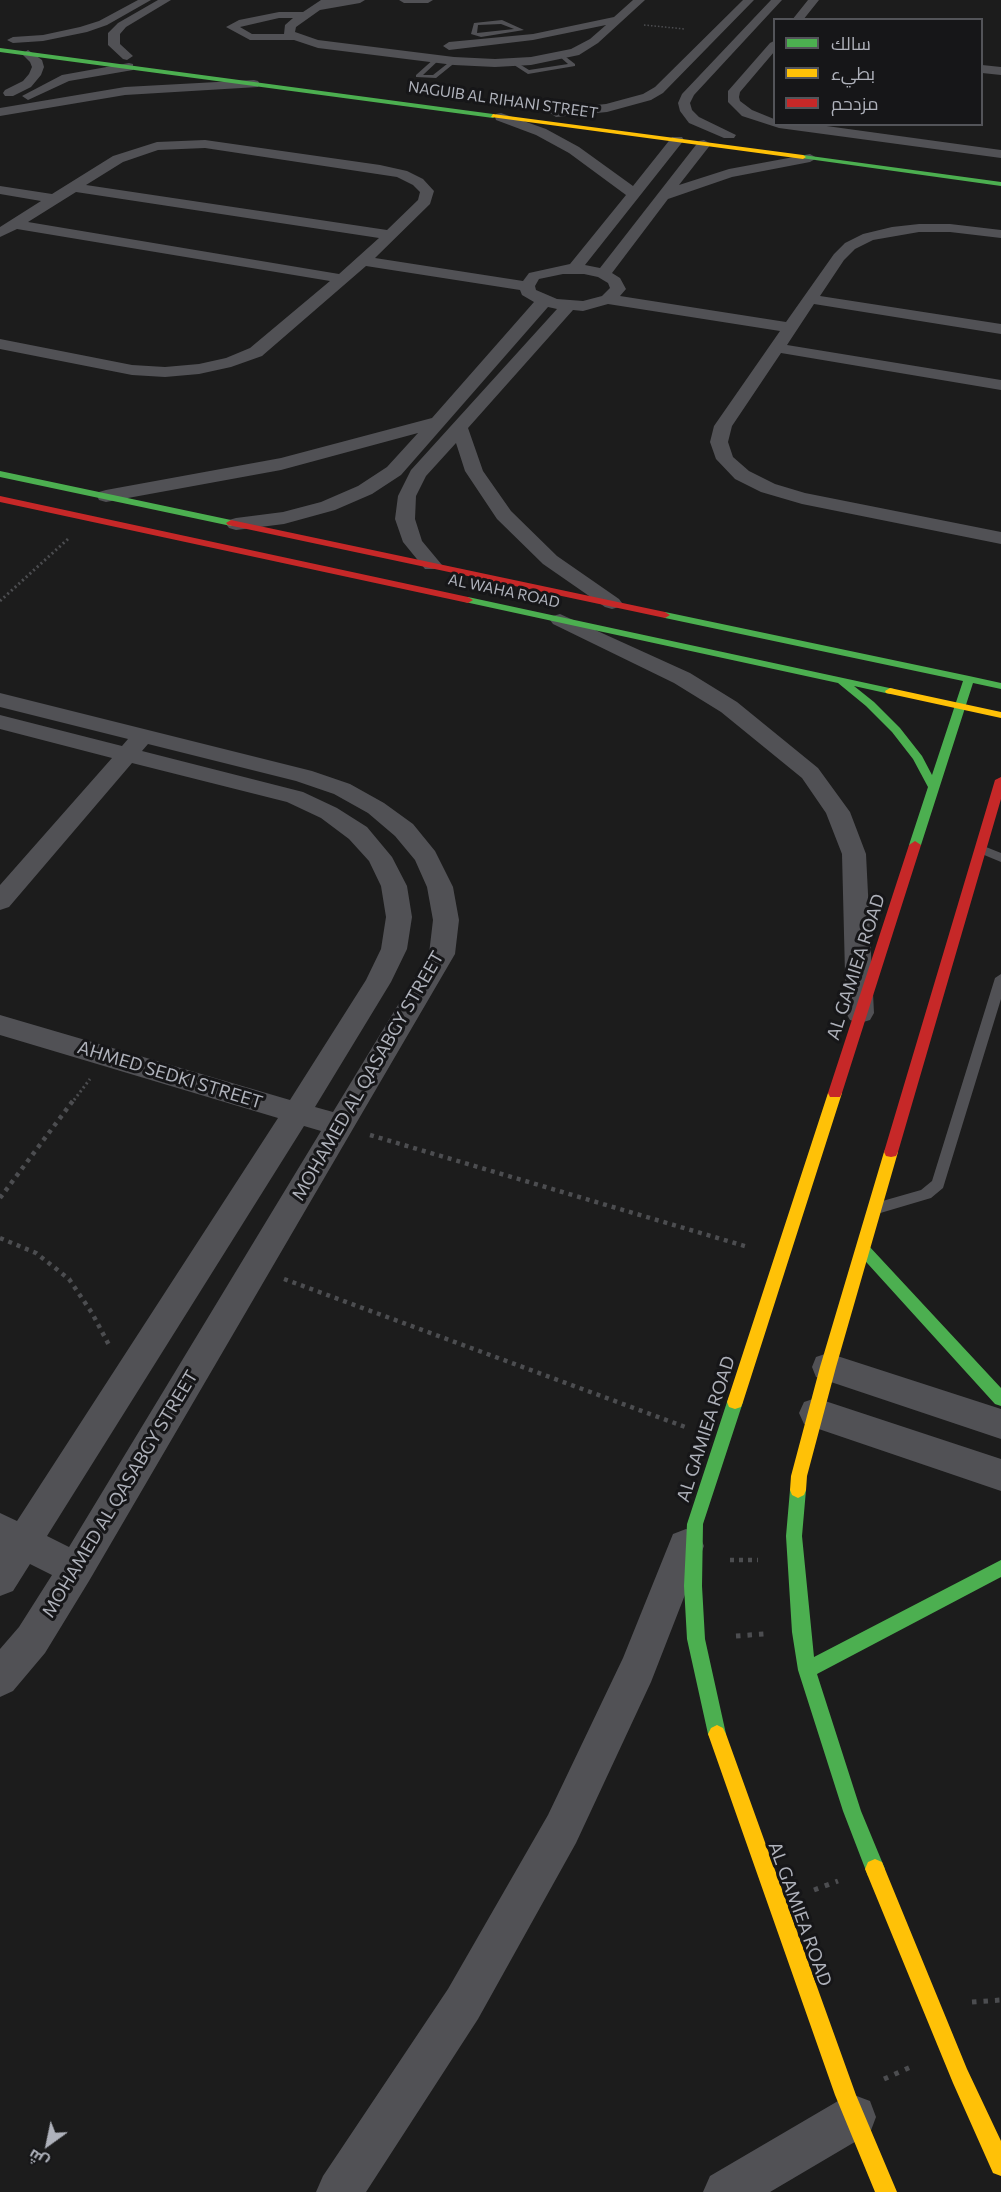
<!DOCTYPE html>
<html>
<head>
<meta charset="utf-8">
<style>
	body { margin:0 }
	#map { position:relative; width:1001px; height:2192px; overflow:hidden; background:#1c1c1c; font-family:Commissioner,Cairo,sans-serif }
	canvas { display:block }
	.legend { position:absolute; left:773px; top:18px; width:210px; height:108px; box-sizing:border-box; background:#161618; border:2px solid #535459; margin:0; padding:8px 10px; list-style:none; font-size:18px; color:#afb2bb }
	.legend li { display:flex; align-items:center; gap:12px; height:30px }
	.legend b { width:30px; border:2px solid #535459 }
	.north { position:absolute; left:18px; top:2114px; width:60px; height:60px; -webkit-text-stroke:4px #161618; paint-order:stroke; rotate:213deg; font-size:16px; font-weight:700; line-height:24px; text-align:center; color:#afb2bb }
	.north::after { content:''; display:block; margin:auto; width:21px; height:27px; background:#afb2bb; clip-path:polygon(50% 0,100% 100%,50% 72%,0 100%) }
</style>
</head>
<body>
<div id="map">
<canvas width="1001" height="2192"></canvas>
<ul class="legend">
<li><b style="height:8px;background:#4caf50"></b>سالك</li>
<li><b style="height:8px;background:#ffc107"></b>بطيء</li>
<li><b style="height:8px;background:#c62828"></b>مزدحم</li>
</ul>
<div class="north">ش</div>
</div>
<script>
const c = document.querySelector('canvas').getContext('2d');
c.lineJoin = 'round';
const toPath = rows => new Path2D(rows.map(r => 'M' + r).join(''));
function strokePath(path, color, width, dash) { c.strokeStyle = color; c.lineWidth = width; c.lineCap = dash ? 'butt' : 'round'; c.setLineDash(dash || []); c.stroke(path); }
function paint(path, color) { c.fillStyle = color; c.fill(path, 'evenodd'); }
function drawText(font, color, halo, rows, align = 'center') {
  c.font = font + ' Commissioner,sans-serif'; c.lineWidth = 6; c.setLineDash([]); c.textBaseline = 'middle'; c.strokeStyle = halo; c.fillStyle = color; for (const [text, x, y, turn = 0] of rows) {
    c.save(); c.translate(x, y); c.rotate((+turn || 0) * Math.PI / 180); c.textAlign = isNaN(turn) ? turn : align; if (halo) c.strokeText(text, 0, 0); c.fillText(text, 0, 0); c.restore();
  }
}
strokePath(toPath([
	[644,25,685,29]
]), '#4c4d50', 1.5, [1.5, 2]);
strokePath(toPath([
	[0,601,68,539],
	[74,1100,90,1079]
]), '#4c4d50', 3, [2, 3]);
strokePath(toPath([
	[370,1135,748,1247],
	[0,1198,75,1098],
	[0,1238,36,1253,69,1279,92,1313,109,1345],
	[284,1279,688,1428],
	[730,1560,758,1560]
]), '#4c4d50', 4.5, [4, 5]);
strokePath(toPath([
	[736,1636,764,1634],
	[814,1890,838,1881],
	[972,2002,1001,2000],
	[884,2079,913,2066]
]), '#4c4d50', 5, [4.5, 7]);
paint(toPath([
	[502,20,524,30,481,37,471,34,474,23,502,20],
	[501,24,514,29,477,33,478,25,501,24],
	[562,54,575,64,575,66,528,74,511,63,516,62,529,70,568,64,559,56,562,54],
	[435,58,440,59,423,75,433,75,452,60,457,61,436,78,416,77,416,75,435,58],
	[981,845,1001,853,1001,862,977,852,975,849,981,845],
	[1001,974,1001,999,943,1188,931,1198,877,1214,872,1212,870,1208,872,1204,921,1190,932,1181,995,978,1001,974]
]), '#515155');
paint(toPath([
	[138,0,151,0,107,25,87,32,43,41,13,43,7,40,13,37,43,35,80,27,99,21,138,0],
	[158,0,171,0,126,27,120,34,120,44,133,56,127,60,123,59,108,45,108,33,118,23,158,0],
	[321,0,365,0,360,3,320,10,296,27,295,32,318,40,454,57,495,59,531,57,571,49,590,39,606,25,533,40,449,50,443,46,449,42,533,34,614,17,633,0,645,0,598,43,579,55,531,65,495,67,454,65,318,48,294,40,250,40,226,27,239,20,279,12,303,12,321,0],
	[279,18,293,18,285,25,284,34,252,34,240,27,279,18],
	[399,0,433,0,428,3,404,3,399,0],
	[743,0,754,0,663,93,651,100,607,112,556,117,550,113,556,109,606,104,643,94,655,87,743,0],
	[771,0,782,0,694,95,690,103,692,110,699,117,736,135,734,138,724,138,689,123,680,111,678,103,682,94,771,0],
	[808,0,819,0,803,20,792,20,808,0],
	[774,41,774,52,740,92,739,97,740,101,752,110,774,119,774,124,812,124,1001,150,1001,158,779,128,742,116,728,102,728,91,770,43,774,41],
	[28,50,42,60,44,67,41,75,31,87,13,96,5,96,3,93,5,90,23,81,29,74,32,67,30,62,22,54,28,50],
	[129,63,133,64,133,70,69,81,28,100,22,96,62,75,129,63],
	[982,65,1001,67,1001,75,982,73,982,65],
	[254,80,258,81,260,84,258,87,125,95,0,116,0,108,125,87,254,80],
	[501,113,546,129,579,147,633,186,672,137,682,137,684,140,585,265,600,268,699,141,704,140,711,144,679,185,729,169,810,154,817,158,810,162,732,177,668,199,612,273,620,278,626,289,620,296,786,322,834,254,845,243,863,234,892,227,919,224,950,224,1001,230,1001,238,950,232,919,232,873,240,855,249,844,260,820,296,1001,324,1001,334,814,304,787,345,1001,380,1001,390,781,353,732,426,728,442,733,457,749,471,775,484,805,493,1001,532,1001,544,802,504,761,492,735,479,716,459,710,442,714,426,780,331,608,304,583,311,573,310,468,428,483,471,511,511,557,556,619,599,622,603,619,607,612,609,605,607,543,564,497,519,465,471,456,443,426,476,416,496,415,519,422,541,442,565,439,569,425,569,403,542,395,519,398,496,411,470,557,309,548,307,401,475,372,494,335,510,284,524,236,530,229,528,226,524,229,520,236,518,283,512,321,502,358,486,387,467,418,433,281,470,106,502,99,500,97,496,99,492,106,490,281,458,432,418,534,302,522,295,520,290,366,266,262,356,231,367,199,374,165,377,132,375,0,349,0,339,132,365,165,367,199,364,226,358,250,348,330,281,17,229,0,237,0,227,41,201,0,194,0,186,52,194,113,156,157,142,205,140,380,165,407,171,423,179,434,191,430,204,375,258,523,281,529,273,570,264,626,195,569,153,536,135,496,120,495,117,496,114,501,113],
	[205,148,397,177,413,185,420,192,418,200,387,230,86,185,123,162,158,150,205,148],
	[76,192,379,238,339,274,28,222,76,192],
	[563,274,584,274,598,277,608,283,610,288,602,296,583,301,557,299,536,290,535,286,539,279,563,274],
	[560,614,690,673,737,702,818,768,850,812,866,854,874,1013,870,1020,860,1023,850,1020,846,1013,842,854,826,813,802,778,721,712,674,683,553,624,550,620,553,616,560,614],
	[0,693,312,771,350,784,384,803,413,824,435,851,453,887,459,920,455,954,89,1581,45,1653,13,1691,0,1697,0,1649,19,1627,52,1575,30,1564,13,1591,0,1596,0,1513,17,1521,278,1118,0,1035,0,1015,290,1100,366,980,381,949,386,917,381,886,369,861,349,839,321,818,287,802,132,763,9,907,0,910,0,885,112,758,0,729,0,715,122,746,128,739,0,707,0,693],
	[148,744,296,781,334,794,368,813,395,836,415,860,427,887,433,920,429,954,333,1112,315,1107,391,982,407,949,412,917,407,886,392,857,367,827,337,808,303,792,142,751,148,744],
	[304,1126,321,1131,69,1547,47,1536,304,1126],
	[828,1353,1001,1409,1001,1439,816,1377,812,1367,816,1357,828,1353],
	[816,1398,1001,1459,1001,1491,804,1424,799,1413,804,1402,816,1398],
	[686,1529,699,1534,704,1546,651,1682,576,1843,478,2019,366,2192,316,2192,323,2176,448,1989,548,1815,623,1658,673,1534,686,1529],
	[854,2095,870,2101,876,2117,870,2133,770,2192,703,2192,710,2176,838,2101,854,2095]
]), '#515155');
paint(toPath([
	[0,48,493,114,496,116,493,118,0,52,0,48],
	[803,155,1001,182,1001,186,801,158,803,155],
	[0,471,231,520,236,523,231,526,0,477,0,471],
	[468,597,894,689,895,691,890,694,854,686,874,702,900,728,922,756,932,775,963,681,665,618,660,615,665,612,969,676,1001,683,1001,689,973,683,921,845,915,849,909,845,928,787,913,759,892,732,866,706,838,683,465,602,465,598,468,597],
	[863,1243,868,1245,1001,1388,1001,1406,995,1404,858,1253,856,1249,858,1245,863,1243],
	[735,1395,741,1397,743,1402,703,1524,702,1586,705,1639,726,1734,723,1740,717,1743,711,1740,708,1734,687,1639,684,1586,687,1524,727,1402,729,1397,735,1395],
	[798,1482,804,1485,806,1490,802,1536,814,1657,1001,1560,1001,1577,817,1674,861,1811,885,1869,882,1876,875,1879,868,1876,843,1811,798,1670,792,1632,786,1536,790,1490,792,1485,798,1482]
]), '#4caf50');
paint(toPath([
	[493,114,803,155,806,157,803,159,491,117,493,114],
	[890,688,1001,712,1001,718,886,693,885,691,890,688],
	[835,1088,842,1093,743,1402,741,1407,735,1409,729,1407,727,1402,828,1093,835,1088],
	[891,1147,896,1148,898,1152,836,1367,807,1476,806,1490,804,1495,798,1498,792,1495,790,1490,791,1476,820,1367,884,1152,886,1148,891,1147],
	[717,1725,723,1728,726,1734,856,2095,897,2192,875,2192,835,2095,708,1734,711,1728,717,1725],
	[875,1859,882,1862,967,2069,1001,2141,1001,2176,993,2173,953,2083,865,1869,868,1862,875,1859]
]), '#ffc107');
paint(toPath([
	[0,496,468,597,473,600,468,603,0,502,0,496],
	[231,520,665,612,670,615,665,618,228,525,226,523,231,520],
	[1001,777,1001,799,898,1152,896,1156,891,1157,886,1156,884,1152,995,780,1001,777],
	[915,841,921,845,842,1093,840,1097,830,1097,828,1093,909,845,915,841]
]), '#c62828');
drawText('15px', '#afb2bb', '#161618', [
	["NAGUIB AL RIHANI STREET",503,100,8],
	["AL WAHA ROAD",504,591,12]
]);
drawText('18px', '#afb2bb', '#161618', [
	["AL GAMIEA ROAD",856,967,-72],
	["AHMED SEDKI STREET",170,1075,17],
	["MOHAMED AL QASABGY STREET",368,1076,-60],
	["AL GAMIEA ROAD",706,1429,-72],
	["MOHAMED AL QASABGY STREET",120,1494,-59],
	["AL GAMIEA ROAD",800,1914,70]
]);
</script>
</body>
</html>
